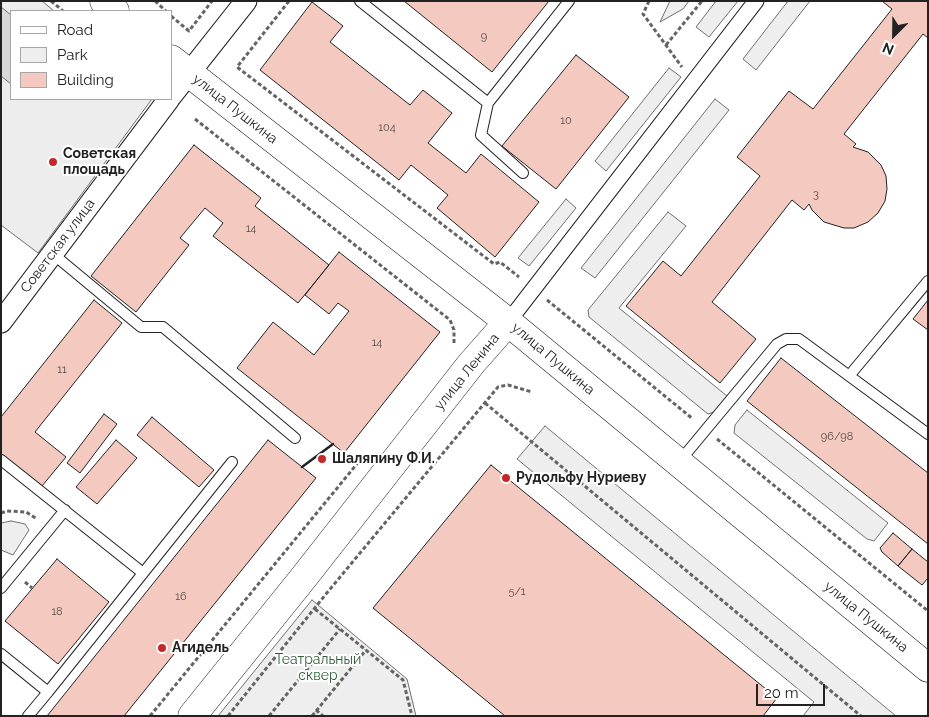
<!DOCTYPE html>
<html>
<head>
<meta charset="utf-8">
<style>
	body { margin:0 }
	#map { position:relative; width:929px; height:717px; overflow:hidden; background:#fff; font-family:Raleway,sans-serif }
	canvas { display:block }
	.frame { position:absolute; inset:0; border:2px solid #222; pointer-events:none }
	.legend { position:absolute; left:10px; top:10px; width:162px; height:90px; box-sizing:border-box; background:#fff; border:1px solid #a7a7a7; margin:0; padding:6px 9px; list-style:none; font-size:15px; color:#222 }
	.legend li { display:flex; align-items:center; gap:10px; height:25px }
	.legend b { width:25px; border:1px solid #a7a7a7 }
	.north { position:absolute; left:869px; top:10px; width:50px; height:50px; -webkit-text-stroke:4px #fff; paint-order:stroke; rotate:203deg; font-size:14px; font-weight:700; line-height:20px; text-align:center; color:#222 }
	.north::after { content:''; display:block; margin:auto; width:18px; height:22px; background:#222; clip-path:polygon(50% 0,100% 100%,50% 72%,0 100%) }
	.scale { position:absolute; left:756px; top:684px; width:69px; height:22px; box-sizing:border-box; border:2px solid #222; border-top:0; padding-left:6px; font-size:15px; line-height:18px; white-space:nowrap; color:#222; -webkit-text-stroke:4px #fff; paint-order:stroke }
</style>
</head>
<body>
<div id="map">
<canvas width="929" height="717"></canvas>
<div class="frame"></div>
<ul class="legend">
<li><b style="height:6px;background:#fff"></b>Road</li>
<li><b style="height:14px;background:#eee"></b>Park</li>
<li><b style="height:14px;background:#f3c9c0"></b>Building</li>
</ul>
<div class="north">N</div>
<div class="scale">20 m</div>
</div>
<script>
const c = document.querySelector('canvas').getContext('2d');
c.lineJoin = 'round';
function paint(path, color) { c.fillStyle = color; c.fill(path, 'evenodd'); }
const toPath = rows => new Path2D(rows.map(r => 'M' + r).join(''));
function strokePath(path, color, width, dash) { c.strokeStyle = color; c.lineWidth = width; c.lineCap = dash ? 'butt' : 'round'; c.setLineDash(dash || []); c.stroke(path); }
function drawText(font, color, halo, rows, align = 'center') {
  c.font = font + ' Raleway,sans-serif'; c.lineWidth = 4; c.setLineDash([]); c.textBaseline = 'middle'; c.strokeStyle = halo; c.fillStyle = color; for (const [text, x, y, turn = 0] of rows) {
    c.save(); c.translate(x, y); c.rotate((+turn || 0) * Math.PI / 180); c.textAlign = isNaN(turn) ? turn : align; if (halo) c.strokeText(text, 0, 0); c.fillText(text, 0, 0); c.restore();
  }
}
const green = toPath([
	[670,1,689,1,683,9,660,22,670,1],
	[716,1,738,1,709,37,696,27,716,1],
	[788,1,810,1,756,70,743,59,788,1],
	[669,68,681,77,606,171,595,161,669,68],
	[715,99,729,110,595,278,581,268,715,99],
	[566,199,576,208,529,266,518,258,566,199],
	[668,212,686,226,619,308,727,396,714,412,708,414,589,317,588,310,668,212],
	[747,410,888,523,874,541,867,539,734,433,735,425,747,410],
	[545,426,896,716,803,716,814,702,517,459,545,426],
	[11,521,25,524,29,530,13,555,1,550,1,523,11,521],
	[312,600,407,679,416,716,218,716,312,600]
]);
paint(green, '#eee');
strokePath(green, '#6f6f6f', 1);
const parking = toPath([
	[1,1,42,1,54,11,11,11,11,99,152,99,38,253,1,225,1,1]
]);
paint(parking, '#ededed');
strokePath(parking, '#6f6f6f', 1);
const water = toPath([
	[1,7,11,15,11,84,1,76,1,7]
]);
paint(water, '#d9d9d9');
strokePath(water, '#6f6f6f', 1);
const building = toPath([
	[404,1,549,1,492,72,404,1],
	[882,1,928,1,928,38,923,34,844,134,856,144,853,147,868,152,881,165,886,176,887,189,885,201,878,213,868,222,854,228,844,228,824,222,812,210,809,204,804,210,792,200,712,302,756,339,720,383,626,306,663,261,681,276,760,176,737,157,789,91,813,109,892,9,882,1],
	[312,2,343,26,330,42,410,105,423,90,452,113,428,143,466,173,481,154,539,202,495,257,437,208,448,195,411,165,399,180,260,70,312,2],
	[576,55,629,97,556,189,502,146,576,55],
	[194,145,261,198,255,206,329,265,298,303,213,236,223,223,205,208,180,238,189,245,136,312,91,276,194,145],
	[339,252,440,332,344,453,237,368,273,322,314,355,349,311,338,303,329,314,305,295,339,252],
	[94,300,122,323,35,432,66,457,42,486,1,454,1,417,94,300],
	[928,300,928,330,913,319,928,300],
	[781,358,928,473,928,544,747,401,781,358],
	[104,414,117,424,80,473,67,463,104,414],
	[152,417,214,470,199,487,137,435,152,417],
	[116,440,137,458,97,504,76,487,116,440],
	[268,440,316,478,124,716,47,716,268,440],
	[491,465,777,698,763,716,505,716,373,608,491,465],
	[893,533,912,549,898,566,882,552,880,548,893,533],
	[912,549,928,562,928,578,922,585,898,566,912,549],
	[57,559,109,602,58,664,5,621,57,559]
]);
paint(building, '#f3c9c0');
strokePath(building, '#222', 1);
const service = toPath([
	[360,1,488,103],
	[523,173,481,135,488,103,569,1],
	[53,254,141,327,163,327,295,438],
	[849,376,928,281],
	[1,460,143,573],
	[679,462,777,344,786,339,799,339,928,434],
	[1,588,65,510],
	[1,654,48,692,28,716],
	[48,692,232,462]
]);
const pedestrian = toPath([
	[508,322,756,1]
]);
const minor = toPath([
	[171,96,246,1],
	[1,322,169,99]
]);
const secondary = toPath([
	[104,1,115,11],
	[171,59,508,322,928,668],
	[192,716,304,577,471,364,508,322]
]);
strokePath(service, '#222', 12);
strokePath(pedestrian, '#222', 17);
strokePath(minor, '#222', 23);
strokePath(secondary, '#222', 29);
strokePath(toPath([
	[51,1,63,11],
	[155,1,166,11],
	[289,1,237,67,494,264,500,262,519,277],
	[649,1,643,14,682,67],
	[171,16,189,31,212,1],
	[666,45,702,1],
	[195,119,450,320,454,330,454,343],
	[547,300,693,419],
	[485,403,861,716],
	[717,439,928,611],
	[1,513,7,511,26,512,37,519],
	[25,582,32,588],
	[315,609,403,680,412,716],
	[316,710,323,716],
	[150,716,361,459],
	[228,716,326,594,498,387,508,385,532,392],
	[269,716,340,629],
	[312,716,366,650]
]), '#646464', 3, [4, 2.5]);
strokePath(service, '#fff', 10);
strokePath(pedestrian, '#fff', 15);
strokePath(minor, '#fff', 21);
strokePath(secondary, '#fff', 28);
strokePath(toPath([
	[302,467,333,444]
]), '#222', 2.5);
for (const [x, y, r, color] of [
	[53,162,5,"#c62828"],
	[322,459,5,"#c62828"],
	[506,478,5,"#c62828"],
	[162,648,5,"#c62828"]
]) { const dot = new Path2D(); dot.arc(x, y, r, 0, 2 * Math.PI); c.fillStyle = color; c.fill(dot); strokePath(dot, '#fff', 2); }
drawText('11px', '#564c4a', null, [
	["9",484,37],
	["10",566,121],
	["104",387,128],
	["3",816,195],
	["14",251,229],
	["14",377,343],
	["11",62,370],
	["96/98",837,437],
	["5/1",517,592],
	["16",181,597],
	["18",57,612]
]);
drawText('14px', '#222', '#fff', [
	["улица Пушкина",235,109,38],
	["Советская улица",58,246,-53],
	["улица Пушкина",553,359,40],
	["улица Ленина",467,372,-51],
	["улица Пушкина",866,617,39]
]);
drawText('bold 14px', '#222', '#fff', [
	["Советская",63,154],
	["площадь",63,170],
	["Шаляпину Ф.И.",332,459],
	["Рудольфу Нуриеву",516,478],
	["Агидель",172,648]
], 'left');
drawText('14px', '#2f5e38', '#fff', [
	["Театральный",318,660],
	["сквер",318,676]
]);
</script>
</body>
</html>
